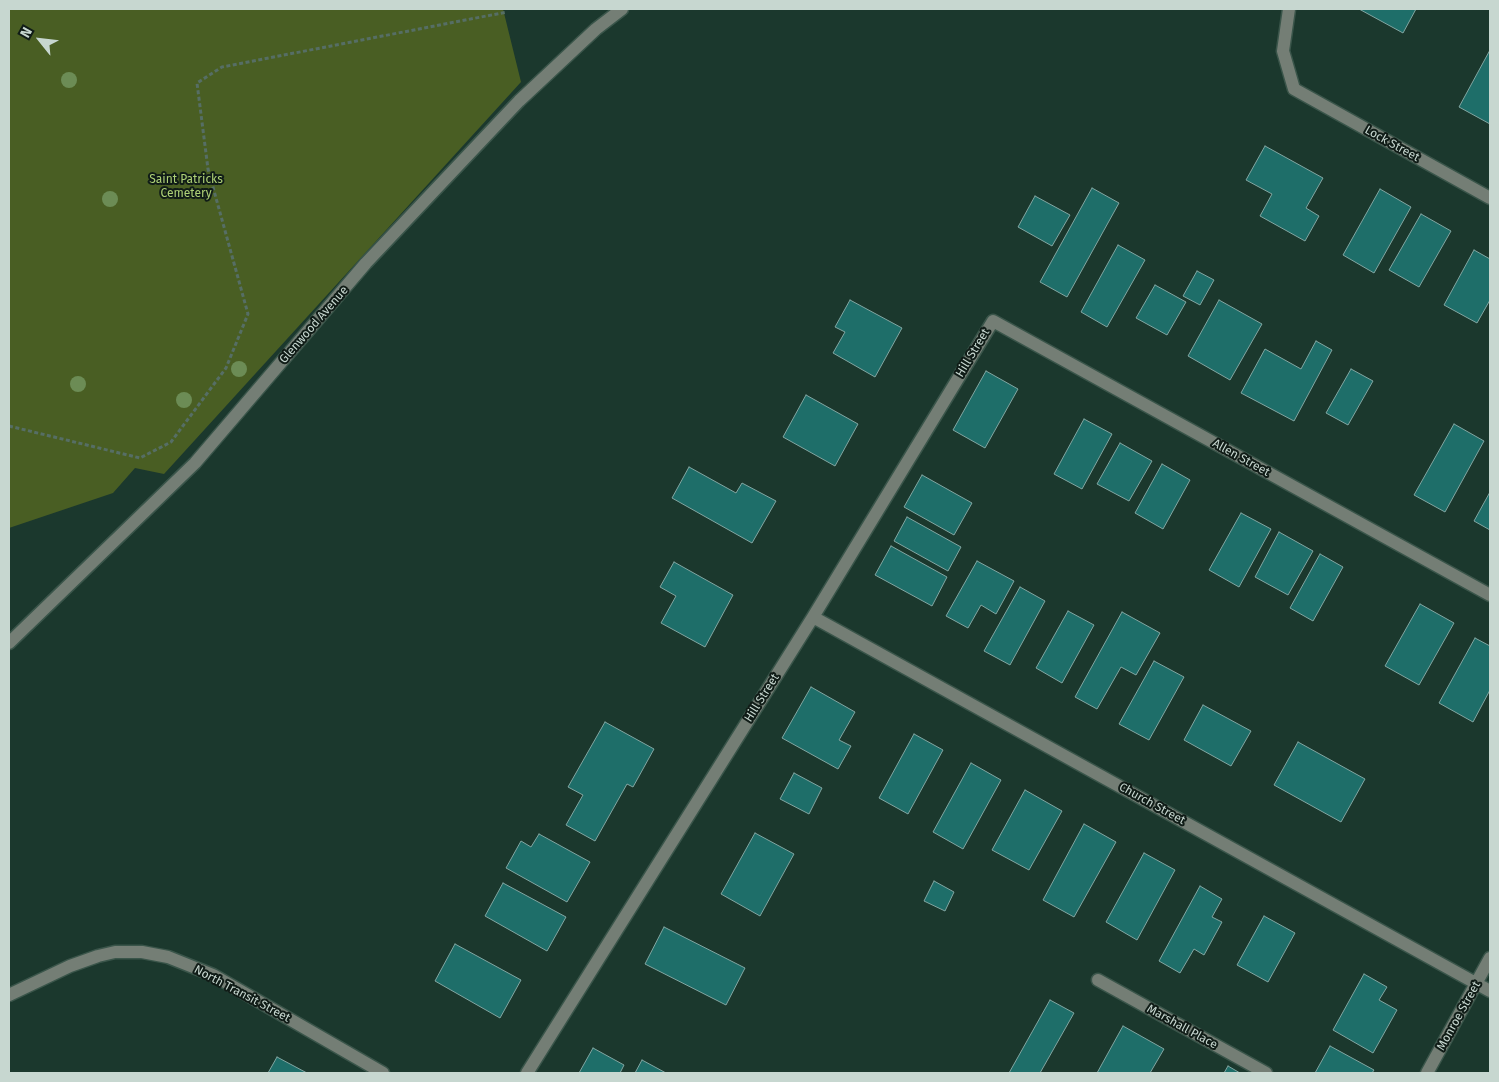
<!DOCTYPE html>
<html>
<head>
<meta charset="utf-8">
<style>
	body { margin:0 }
	#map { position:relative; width:1499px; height:1082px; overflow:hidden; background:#1b382d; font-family:"Fira Sans",sans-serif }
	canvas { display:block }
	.frame { position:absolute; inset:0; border:10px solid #c7d7d0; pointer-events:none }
	.north { position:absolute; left:15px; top:15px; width:50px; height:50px; -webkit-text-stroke:4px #101c17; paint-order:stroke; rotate:299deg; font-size:14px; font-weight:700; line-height:20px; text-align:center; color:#c7d7d0 }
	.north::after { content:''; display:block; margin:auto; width:18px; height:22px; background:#c7d7d0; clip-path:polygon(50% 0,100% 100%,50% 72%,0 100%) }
</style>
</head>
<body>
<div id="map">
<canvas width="1499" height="1082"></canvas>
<div class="frame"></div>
<div class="north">N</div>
</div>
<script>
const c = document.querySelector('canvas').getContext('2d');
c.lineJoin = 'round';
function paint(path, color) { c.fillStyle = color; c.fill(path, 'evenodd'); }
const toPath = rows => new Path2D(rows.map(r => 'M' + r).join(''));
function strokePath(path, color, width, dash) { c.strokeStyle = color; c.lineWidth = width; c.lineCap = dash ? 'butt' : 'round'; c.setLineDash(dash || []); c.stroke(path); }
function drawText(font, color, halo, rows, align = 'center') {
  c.font = font + ' "Fira Sans",sans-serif'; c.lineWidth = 4; c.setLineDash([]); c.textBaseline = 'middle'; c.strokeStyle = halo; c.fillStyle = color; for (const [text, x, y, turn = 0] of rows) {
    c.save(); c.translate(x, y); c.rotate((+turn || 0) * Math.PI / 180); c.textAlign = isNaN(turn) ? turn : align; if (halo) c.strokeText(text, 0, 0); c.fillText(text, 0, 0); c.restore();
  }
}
paint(toPath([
	[9,9,503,9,521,82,164,474,135,468,113,493,9,528]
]), '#495e23');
const building = toPath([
	[1359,9,1416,9,1403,33,1359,9],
	[1490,50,1490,124,1459,107,1490,50],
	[1265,146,1323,178,1306,208,1319,216,1305,241,1260,216,1272,194,1246,180,1265,146],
	[1092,188,1119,203,1067,297,1040,282,1092,188],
	[1380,189,1411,207,1374,273,1343,255,1380,189],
	[1035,196,1070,215,1052,246,1018,227,1035,196],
	[1421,214,1451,231,1419,287,1389,270,1421,214],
	[1118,245,1145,260,1107,327,1081,312,1118,245],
	[1474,250,1490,259,1490,300,1477,323,1444,305,1474,250],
	[1197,271,1214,280,1200,305,1183,296,1197,271],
	[1155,285,1186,302,1167,335,1136,318,1155,285],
	[850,300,902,328,875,377,833,353,845,332,835,327,850,300],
	[1219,300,1262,324,1230,380,1188,356,1219,300],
	[1316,341,1332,350,1294,421,1241,393,1265,349,1301,369,1316,341],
	[1351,369,1373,381,1348,425,1326,413,1351,369],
	[986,371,1018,389,985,448,953,430,986,371],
	[806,395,858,424,835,466,783,437,806,395],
	[1084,419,1112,434,1082,489,1054,474,1084,419],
	[1454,424,1484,441,1445,512,1414,495,1454,424],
	[1120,443,1152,461,1129,501,1097,484,1120,443],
	[1162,464,1190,480,1163,529,1135,513,1162,464],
	[689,467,736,493,742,483,776,501,752,543,672,498,689,467],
	[922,475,972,503,954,535,904,507,922,475],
	[1490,492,1490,530,1474,521,1490,492],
	[1241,513,1271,529,1239,587,1209,570,1241,513],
	[907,517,961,547,948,571,894,541,907,517],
	[1279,532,1313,551,1288,595,1255,577,1279,532],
	[891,546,947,577,932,606,875,575,891,546],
	[1320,554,1343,567,1313,621,1290,608,1320,554],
	[977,561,1014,581,996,614,981,605,968,628,946,616,977,561],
	[674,562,733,595,705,647,661,623,676,596,660,587,674,562],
	[1020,587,1045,601,1010,665,984,651,1020,587],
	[1420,604,1454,623,1419,685,1385,666,1420,604],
	[1068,611,1094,625,1062,683,1036,668,1068,611],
	[1122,612,1160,633,1136,675,1121,667,1097,709,1075,697,1122,612],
	[1475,638,1490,646,1490,690,1473,722,1439,703,1475,638],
	[1154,661,1184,677,1149,740,1119,724,1154,661],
	[811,687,855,712,839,740,851,746,838,769,782,738,811,687],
	[1203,705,1251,731,1231,766,1184,740,1203,705],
	[605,722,654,749,633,787,627,784,595,841,566,825,583,795,568,787,605,722],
	[914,734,943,750,908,814,879,798,914,734],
	[1298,742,1365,779,1341,822,1274,785,1298,742],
	[971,763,1001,780,963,849,933,832,971,763],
	[794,773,822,788,809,814,780,799,794,773],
	[1025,790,1062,811,1029,870,992,850,1025,790],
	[1084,824,1116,842,1074,917,1043,900,1084,824],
	[755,833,794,854,760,916,721,894,755,833],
	[539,834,590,862,567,902,506,868,521,841,531,847,539,834],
	[1144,853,1175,870,1137,940,1106,922,1144,853],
	[934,881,954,892,945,911,924,901,934,881],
	[503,883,566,917,547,951,485,916,503,883],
	[1200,886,1222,899,1212,917,1222,922,1204,955,1194,949,1180,973,1159,961,1200,886],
	[1264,916,1295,933,1268,982,1237,965,1264,916],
	[664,927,745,968,726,1005,645,964,664,927],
	[455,944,521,980,500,1018,435,981,455,944],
	[1364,974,1387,987,1379,1000,1397,1010,1373,1053,1333,1030,1364,974],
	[1050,1000,1074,1013,1040,1073,1009,1073,1050,1000],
	[1123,1026,1164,1049,1150,1073,1097,1073,1123,1026],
	[1330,1046,1374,1070,1372,1073,1315,1073,1330,1046],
	[593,1048,624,1065,620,1073,579,1073,593,1048],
	[277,1057,307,1073,268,1073,277,1057],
	[642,1060,666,1073,635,1073,642,1060],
	[1228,1066,1240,1073,1224,1073,1228,1066]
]);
paint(building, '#1e6e69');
strokePath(building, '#82a6a2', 1);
const minor = toPath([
	[1289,9,1283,51,1294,89,1490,198],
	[813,617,1490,991],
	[9,643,195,463,366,263,519,101,596,29,622,9],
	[1098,980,1266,1073],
	[9,995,70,966,98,956,115,952,142,952,168,957,213,975,383,1073],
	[527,1073,813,617,993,321,1490,595],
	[1427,1073,1490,958]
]);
strokePath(minor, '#3a554a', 15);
strokePath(toPath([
	[9,426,140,458,171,442,226,368,248,314,208,169,197,83,222,67,507,12]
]), '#566e65', 3, [4, 2.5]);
strokePath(minor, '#747e75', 12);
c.fillStyle = '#6c8c55';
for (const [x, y] of [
	[69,80],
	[110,199],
	[239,369],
	[78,384],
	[184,400]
]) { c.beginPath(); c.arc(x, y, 8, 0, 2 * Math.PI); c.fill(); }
drawText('12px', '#c7d7d0', '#101c17', [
	["Lock Street",1392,144,29],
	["Glenwood Avenue",314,325,-49],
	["Hill Street",973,353,-59],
	["Allen Street",1241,458,29],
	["Hill Street",762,698,-58],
	["Church Street",1152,804,29],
	["North Transit Street",242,994,28],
	["Monroe Street",1459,1016,-61],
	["Marshall Place",1182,1027,29]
]);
drawText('12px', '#aed176', '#101c17', [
	["Saint Patricks",186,180],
	["Cemetery",186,194]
]);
</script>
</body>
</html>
